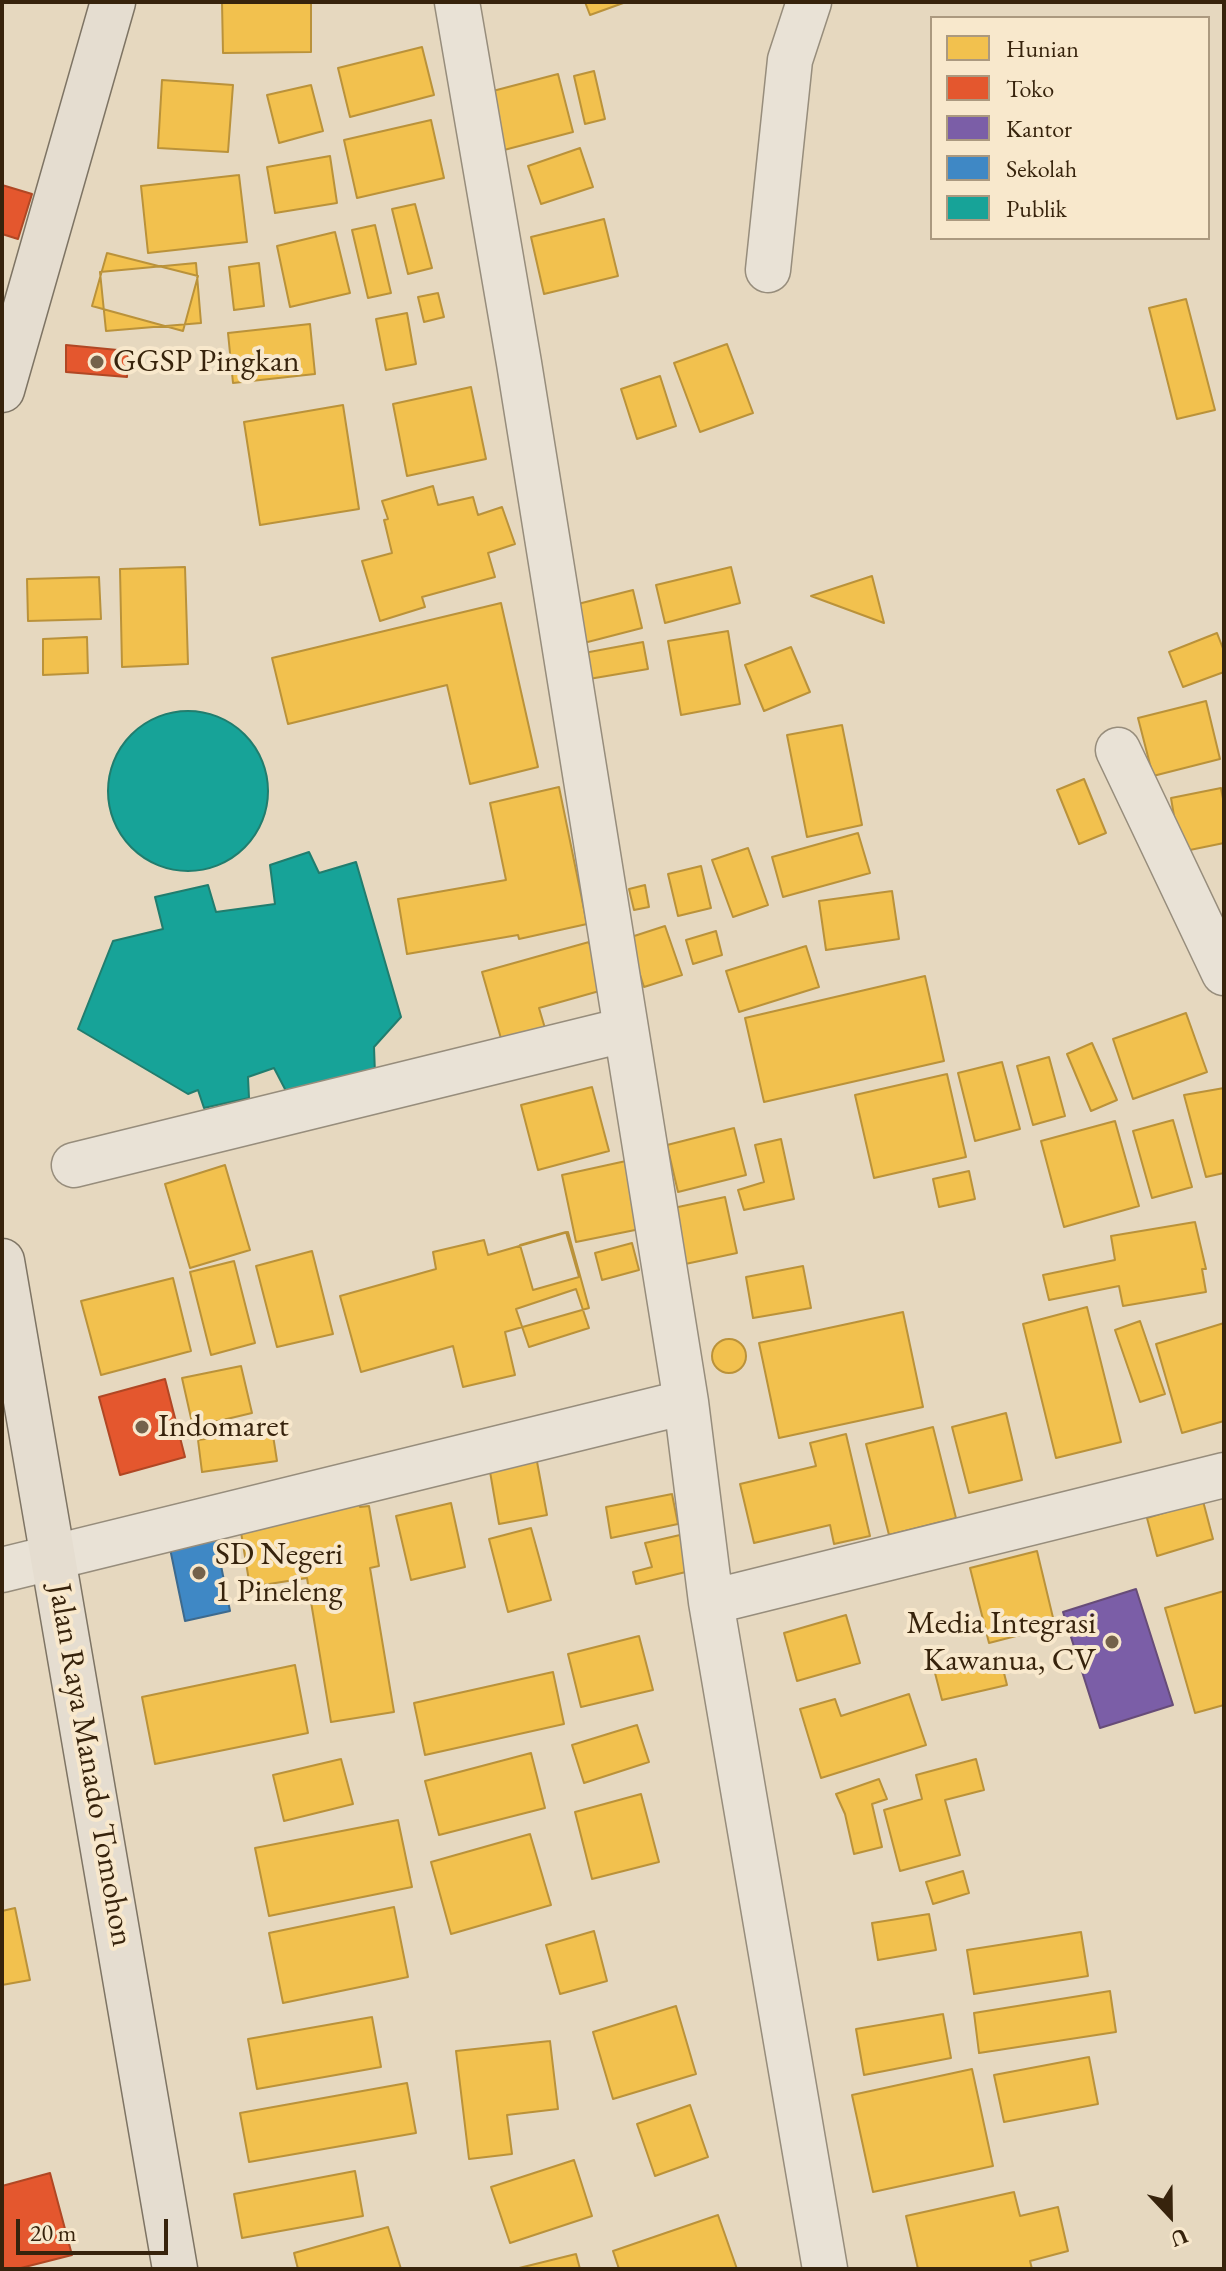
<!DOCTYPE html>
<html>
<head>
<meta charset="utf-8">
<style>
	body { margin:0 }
	#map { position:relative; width:1226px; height:2271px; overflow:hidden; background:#e6d8bf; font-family:"EB Garamond",serif }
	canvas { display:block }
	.frame { position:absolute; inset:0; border:4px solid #37230c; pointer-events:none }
	.legend { position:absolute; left:930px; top:16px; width:280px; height:224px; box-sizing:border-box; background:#f8e8cc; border:2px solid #ab997f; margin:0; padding:10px 14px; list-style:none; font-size:24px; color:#37230c }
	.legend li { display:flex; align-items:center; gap:16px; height:40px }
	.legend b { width:40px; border:2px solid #ab997f }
	.north { position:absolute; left:1130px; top:2175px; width:80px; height:80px; -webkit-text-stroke:6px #f8e8cc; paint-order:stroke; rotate:158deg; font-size:22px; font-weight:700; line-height:32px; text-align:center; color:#37230c }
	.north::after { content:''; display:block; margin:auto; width:28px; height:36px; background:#37230c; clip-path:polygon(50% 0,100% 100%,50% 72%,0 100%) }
	.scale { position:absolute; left:16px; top:2219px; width:152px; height:36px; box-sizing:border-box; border:4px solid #37230c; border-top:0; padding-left:10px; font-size:24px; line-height:28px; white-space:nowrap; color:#37230c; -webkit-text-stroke:6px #f8e8cc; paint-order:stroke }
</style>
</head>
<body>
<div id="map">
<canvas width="1226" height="2271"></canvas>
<div class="frame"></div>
<ul class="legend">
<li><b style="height:22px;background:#f2c14e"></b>Hunian</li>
<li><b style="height:22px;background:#e4572e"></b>Toko</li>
<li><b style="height:22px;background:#7b5ea7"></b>Kantor</li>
<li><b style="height:22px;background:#3f88c5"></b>Sekolah</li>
<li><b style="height:22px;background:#17a398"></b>Publik</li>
</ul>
<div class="north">U</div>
<div class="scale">20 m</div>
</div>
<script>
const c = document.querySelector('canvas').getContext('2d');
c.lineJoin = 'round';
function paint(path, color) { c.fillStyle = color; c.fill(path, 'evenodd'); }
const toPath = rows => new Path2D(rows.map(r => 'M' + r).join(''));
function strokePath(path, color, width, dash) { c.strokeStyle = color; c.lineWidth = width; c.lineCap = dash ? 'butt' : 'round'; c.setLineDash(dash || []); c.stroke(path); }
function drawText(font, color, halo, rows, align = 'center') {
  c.font = font + ' "EB Garamond",serif'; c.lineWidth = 8; c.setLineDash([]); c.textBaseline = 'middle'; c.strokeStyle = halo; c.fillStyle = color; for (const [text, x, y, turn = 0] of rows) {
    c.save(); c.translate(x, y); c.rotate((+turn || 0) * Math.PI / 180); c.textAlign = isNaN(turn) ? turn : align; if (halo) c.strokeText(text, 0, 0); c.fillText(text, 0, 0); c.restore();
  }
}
const homes = toPath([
	[222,2,311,2,311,52,223,53,222,2],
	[585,2,626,2,590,15,585,2],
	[422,47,434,95,350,117,338,68,422,47],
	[594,71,605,119,585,124,574,76,594,71],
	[558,74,573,132,504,150,489,92,558,74],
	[162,80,233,85,228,152,158,148,162,80],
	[311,85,323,131,279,143,267,95,311,85],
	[431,120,444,178,357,198,344,140,431,120],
	[580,148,593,187,541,204,528,166,580,148],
	[330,156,337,203,275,213,267,167,330,156],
	[239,175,247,242,148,253,141,186,239,175],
	[415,204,432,268,408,274,392,209,415,204],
	[604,219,618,276,544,294,531,237,604,219],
	[375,225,391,293,368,298,352,230,375,225],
	[335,232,350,293,290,307,277,246,335,232],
	[107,253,198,276,183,331,92,306,107,253],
	[196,263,201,323,106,331,100,272,196,263],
	[259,263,264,306,234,310,229,267,259,263],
	[438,293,444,317,424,322,418,297,438,293],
	[1186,299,1215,410,1177,419,1149,308,1186,299],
	[407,313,416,364,386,370,376,319,407,313],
	[310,324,315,374,233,383,228,333,310,324],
	[727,344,753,413,700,432,674,363,727,344],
	[660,376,676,426,637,439,621,389,660,376],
	[471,387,486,459,407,476,393,404,471,387],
	[343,405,359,509,260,525,244,422,343,405],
	[433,486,438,505,473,497,478,515,502,507,515,544,488,553,495,577,422,597,425,607,380,621,362,561,392,553,384,520,388,519,382,501,433,486],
	[185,567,188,664,122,667,120,569,185,567],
	[731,567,740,603,665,623,656,585,731,567],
	[872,576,884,623,811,596,872,576],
	[99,577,101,619,28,621,27,579,99,577],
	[633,590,642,628,576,645,566,607,633,590],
	[501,603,538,767,470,784,447,685,288,724,272,658,501,603],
	[728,631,740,704,681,715,668,641,728,631],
	[1217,633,1224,651,1224,672,1183,687,1169,652,1217,633],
	[87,637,88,673,43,675,43,639,87,637],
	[643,642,648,669,589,679,584,653,643,642],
	[791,647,810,692,764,711,745,665,791,647],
	[1206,701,1220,759,1153,776,1138,718,1206,701],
	[842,725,862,825,807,837,787,735,842,725],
	[1084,779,1106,833,1079,844,1057,790,1084,779],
	[559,787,587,924,519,939,518,935,407,954,398,899,506,880,490,803,559,787],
	[1221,788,1224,804,1224,843,1180,852,1171,798,1221,788],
	[858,833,870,873,783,897,772,857,858,833],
	[748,848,768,905,733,917,712,860,748,848],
	[701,866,711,908,678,916,668,874,701,866],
	[645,885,649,907,634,910,629,889,645,885],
	[892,891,899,939,826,950,819,901,892,891],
	[665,926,682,975,644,987,628,938,665,926],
	[716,931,722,955,693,964,686,940,716,931],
	[589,942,603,990,539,1008,547,1035,504,1049,482,972,589,942],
	[806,946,819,987,739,1012,726,971,806,946],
	[925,976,944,1061,764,1102,745,1018,925,976],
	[1186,1013,1207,1072,1133,1099,1113,1039,1186,1013],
	[1092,1043,1117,1100,1091,1111,1067,1054,1092,1043],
	[1049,1057,1065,1116,1033,1125,1017,1066,1049,1057],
	[1002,1062,1020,1129,975,1141,958,1073,1002,1062],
	[947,1074,966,1157,874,1178,855,1095,947,1074],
	[592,1087,609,1151,538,1170,521,1105,592,1087],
	[1224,1088,1224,1173,1206,1177,1184,1095,1224,1088],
	[1173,1120,1192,1187,1152,1198,1133,1131,1173,1120],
	[1115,1121,1139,1206,1064,1227,1041,1141,1115,1121],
	[734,1128,746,1175,678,1192,667,1145,734,1128],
	[781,1139,794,1199,744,1210,738,1190,764,1182,755,1145,781,1139],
	[626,1161,640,1229,576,1242,562,1175,626,1161],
	[225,1165,250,1250,190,1268,165,1184,225,1165],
	[969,1171,975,1199,939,1207,933,1179,969,1171],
	[725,1197,737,1253,676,1266,664,1210,725,1197],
	[1195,1222,1206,1269,1202,1269,1206,1292,1123,1306,1119,1286,1049,1300,1043,1275,1115,1260,1111,1236,1195,1222],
	[566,1232,579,1277,533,1290,520,1245,566,1232],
	[568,1232,589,1308,505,1332,515,1375,463,1387,453,1346,361,1372,340,1296,436,1269,433,1252,484,1240,488,1255,568,1232],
	[632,1243,639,1270,602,1280,595,1253,632,1243],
	[312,1251,333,1334,277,1347,256,1266,312,1251],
	[234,1261,255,1343,211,1355,190,1272,234,1261],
	[803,1266,811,1308,753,1318,746,1277,803,1266],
	[173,1278,191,1351,101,1375,81,1301,173,1278],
	[576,1289,589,1328,529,1347,516,1309,576,1289],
	[1087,1307,1121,1442,1056,1458,1023,1324,1087,1307],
	[903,1312,923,1407,779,1438,759,1343,903,1312],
	[1140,1321,1165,1394,1140,1402,1115,1330,1140,1321],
	[1224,1323,1224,1421,1182,1433,1156,1344,1224,1323],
	'712 1356a17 17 0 1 1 34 0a17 17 0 1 1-34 0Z',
	[241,1366,252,1413,193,1427,182,1378,241,1366],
	[1006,1413,1022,1480,969,1493,952,1427,1006,1413],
	[933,1427,956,1518,889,1535,866,1444,933,1427],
	[272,1429,277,1461,202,1472,198,1440,272,1429],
	[846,1434,870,1536,834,1544,830,1525,754,1543,740,1484,816,1466,810,1443,846,1434],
	[535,1451,547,1515,499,1524,488,1460,535,1451],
	[358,1491,360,1507,369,1506,379,1566,370,1568,394,1712,331,1722,307,1578,250,1587,240,1526,358,1491],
	[672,1494,678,1524,611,1538,606,1507,672,1494],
	[1203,1501,1213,1539,1157,1556,1147,1518,1203,1501],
	[451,1503,465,1567,411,1580,396,1516,451,1503],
	[531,1528,551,1600,508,1612,489,1539,531,1528],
	[680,1535,690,1571,636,1584,633,1572,652,1567,645,1543,680,1535],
	[1037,1551,1055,1626,989,1643,970,1568,1037,1551],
	[1224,1591,1224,1705,1195,1713,1165,1608,1224,1591],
	[846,1615,860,1663,797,1681,784,1633,846,1615],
	[639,1636,653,1690,581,1707,568,1654,639,1636],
	[1000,1657,1007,1685,942,1700,935,1673,1000,1657],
	[295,1665,308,1733,155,1764,142,1697,295,1665],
	[553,1672,564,1724,425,1755,414,1703,553,1672],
	[909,1694,926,1745,821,1778,800,1709,835,1699,841,1716,909,1694],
	[637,1725,649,1762,584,1783,572,1745,637,1725],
	[531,1753,545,1808,439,1835,425,1781,531,1753],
	[341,1759,353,1804,284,1821,273,1775,341,1759],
	[976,1759,984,1790,945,1800,960,1855,900,1871,884,1810,922,1799,916,1775,976,1759],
	[879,1779,887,1799,872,1804,882,1847,854,1854,845,1814,836,1794,879,1779],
	[641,1794,659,1862,592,1879,575,1812,641,1794],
	[398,1820,412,1887,269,1916,255,1848,398,1820],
	[530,1834,551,1905,451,1934,431,1862,530,1834],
	[963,1871,969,1893,933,1904,926,1882,963,1871],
	[394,1907,408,1977,283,2003,269,1933,394,1907],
	[15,1908,30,1980,2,1985,2,1911,15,1908],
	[929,1914,936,1950,878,1960,872,1923,929,1914],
	[594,1931,607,1981,560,1994,546,1945,594,1931],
	[1081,1932,1088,1976,974,1994,967,1950,1081,1932],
	[1110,1991,1116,2032,979,2053,974,2013,1110,1991],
	[676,2006,696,2074,613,2099,593,2032,676,2006],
	[943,2014,951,2058,864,2075,856,2029,943,2014],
	[372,2017,381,2067,257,2089,248,2039,372,2017],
	[550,2041,558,2109,507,2115,512,2154,469,2159,456,2051,550,2041],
	[1089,2057,1098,2104,1004,2122,994,2075,1089,2057],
	[972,2069,993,2166,873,2192,852,2095,972,2069],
	[407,2083,416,2133,249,2162,240,2113,407,2083],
	[690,2105,708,2157,655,2176,637,2124,690,2105],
	[574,2160,592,2216,510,2243,491,2187,574,2160],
	[355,2171,363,2216,242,2238,234,2194,355,2171],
	[1014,2192,1020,2216,1058,2207,1068,2251,1030,2261,1032,2269,918,2269,906,2216,1014,2192],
	[718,2215,737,2269,619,2269,613,2251,718,2215],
	[388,2227,401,2269,298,2269,294,2253,388,2227],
	[576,2254,580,2269,515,2269,576,2254]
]);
paint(homes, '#f2c14e');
strokePath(homes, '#ba923a', 2);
const shops = toPath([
	[2,185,32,194,18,239,2,234,2,185],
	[66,345,128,351,127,377,66,372,66,345],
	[165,1379,185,1457,120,1475,99,1397,165,1379],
	[50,2173,72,2255,17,2269,2,2269,2,2186,50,2173]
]);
paint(shops, '#e4572e');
strokePath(shops, '#b04724', 2);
const offices = toPath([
	[1136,1589,1173,1705,1100,1728,1063,1612,1136,1589]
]);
paint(offices, '#7b5ea7');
strokePath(offices, '#674c78', 2);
const schools = toPath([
	[213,1525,230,1611,185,1621,167,1534,213,1525]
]);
paint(schools, '#3f88c5');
strokePath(schools, '#3d6a8e', 2);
const public = toPath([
	'108 791a80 80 0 1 1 160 0a80 80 0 1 1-160 0Z',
	[309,852,319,873,356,862,401,1017,374,1047,375,1074,286,1091,274,1068,248,1077,249,1098,204,1108,198,1090,188,1094,78,1029,113,941,163,929,155,897,208,885,216,912,275,904,270,865,309,852]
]);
paint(public, '#17a398');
strokePath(public, '#217d6e', 2);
const minor = toPath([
	[457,2,519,363,686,1402,711,1602,825,2269],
	[768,270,790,60,809,2],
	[1118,750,1224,973],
	[74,1165,624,1030],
	[2,1570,686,1402],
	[711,1602,1224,1475]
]);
const trunk = toPath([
	[2,390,113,2],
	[2,1261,175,2269]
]);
strokePath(minor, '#978d7c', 47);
strokePath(trunk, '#7e7464', 47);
strokePath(minor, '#e9e2d6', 44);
strokePath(trunk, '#e5ddd0', 44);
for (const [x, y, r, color] of [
	[97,362,8,"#74624b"],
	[142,1427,8,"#74624b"],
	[199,1573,8,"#74624b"],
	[1112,1642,8,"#74624b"]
]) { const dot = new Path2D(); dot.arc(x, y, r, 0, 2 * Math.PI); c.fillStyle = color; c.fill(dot); strokePath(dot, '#f8e8cc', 3); }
drawText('32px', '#37230c', '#f8e8cc', [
	["GGSP Pingkan",113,362],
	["Indomaret",158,1427],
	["SD Negeri",215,1555],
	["1 Pineleng",215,1592],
	["Media Integrasi",1096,1624,"right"],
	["Kawanua, CV",1096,1661,"right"]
], 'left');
drawText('32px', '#37230c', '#f8e8cc', [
	["Jalan Raya Manado Tomohon",90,1765,80]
]);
</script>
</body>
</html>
